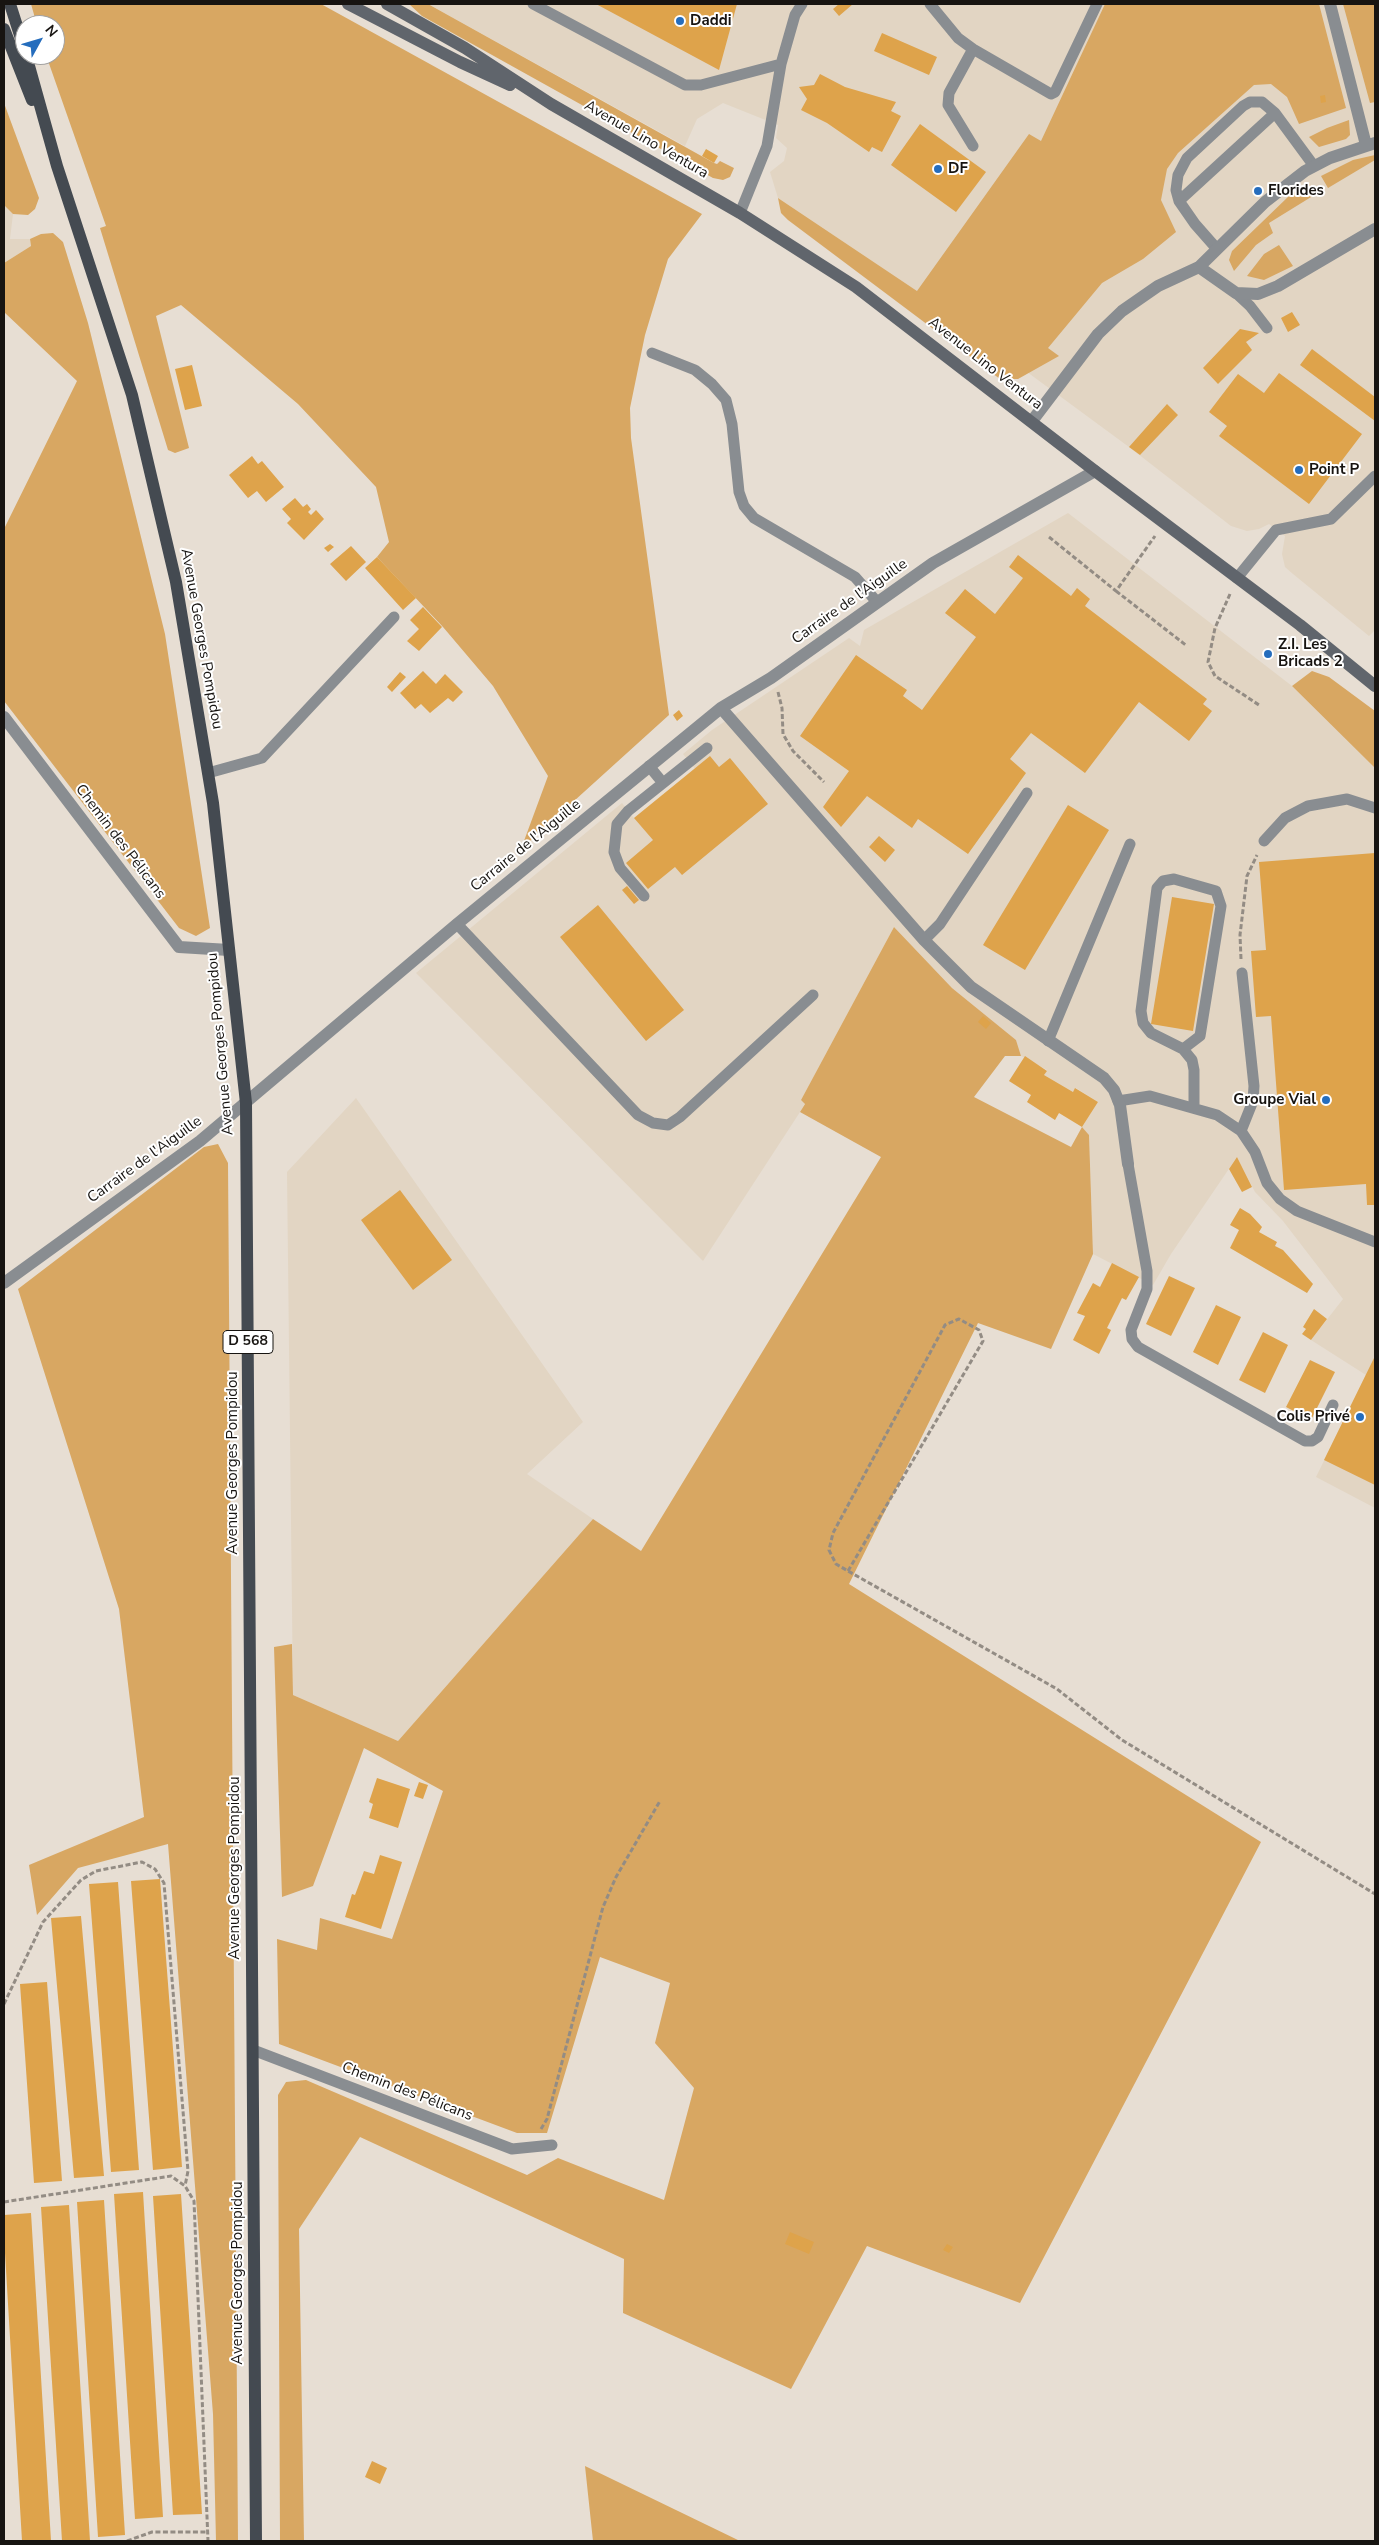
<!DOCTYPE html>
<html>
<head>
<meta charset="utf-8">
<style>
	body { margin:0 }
	#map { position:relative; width:1379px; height:2545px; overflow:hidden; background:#e7ded3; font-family:"Nunito Sans",sans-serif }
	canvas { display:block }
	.frame { position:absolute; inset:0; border:5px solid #171411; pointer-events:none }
	.north { position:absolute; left:15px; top:15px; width:50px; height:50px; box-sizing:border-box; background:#fff; border:1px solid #a2a1a0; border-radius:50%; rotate:51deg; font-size:14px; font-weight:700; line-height:20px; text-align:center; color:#171411 }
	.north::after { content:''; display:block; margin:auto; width:18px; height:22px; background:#256dbd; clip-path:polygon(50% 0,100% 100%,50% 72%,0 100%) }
</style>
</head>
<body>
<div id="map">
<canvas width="1379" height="2545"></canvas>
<div class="frame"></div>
<div class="north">N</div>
</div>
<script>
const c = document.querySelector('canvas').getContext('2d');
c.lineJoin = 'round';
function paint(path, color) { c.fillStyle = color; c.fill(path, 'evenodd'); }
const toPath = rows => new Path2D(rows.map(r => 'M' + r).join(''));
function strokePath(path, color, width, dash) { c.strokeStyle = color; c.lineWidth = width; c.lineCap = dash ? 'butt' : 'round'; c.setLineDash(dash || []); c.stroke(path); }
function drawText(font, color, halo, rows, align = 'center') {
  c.font = font + ' "Nunito Sans",sans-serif'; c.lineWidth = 4; c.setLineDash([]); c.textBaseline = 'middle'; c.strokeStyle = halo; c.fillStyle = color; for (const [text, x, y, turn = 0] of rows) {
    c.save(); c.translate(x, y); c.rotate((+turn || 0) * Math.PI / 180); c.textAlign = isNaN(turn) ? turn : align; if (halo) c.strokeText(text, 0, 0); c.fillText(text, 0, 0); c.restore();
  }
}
paint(toPath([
	[428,4,1375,4,1375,630,1369,636,1293,574,1285,567,1282,554,1285,536,1269,524,1259,529,1247,531,1231,526,1129,447,917,291,778,198,770,172,784,161,787,148,776,138,778,125,723,103,697,119,685,146],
	[4,205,13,214,10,239,30,239,31,246,4,263],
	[1068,513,1292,686,1375,768,1375,1508,1316,1477,1366,1375,1311,1340,1343,1299,1283,1221,1255,1192,1237,1157,1171,1254,1153,1285,1093,1254,1089,1135,1082,1127,1098,1102,1076,1088,1073,1092,1044,1075,1047,1070,1021,1056,1016,1040,952,988,894,927,801,1100,805,1103,800,1112,703,1261,416,973,622,803,634,818,695,769,683,754,712,730,849,638,860,646,864,630],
	[356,1098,583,1422,527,1474,593,1519,398,1741,293,1695,287,1172]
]), '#e2d5c3');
paint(toPath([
	[31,4,321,4,702,214,668,259,645,335,630,408,631,438,669,715,521,849,548,776,493,686,443,627,377,557,389,542,376,487,298,404,181,305,156,316,189,448,175,453,168,450,100,228,106,226,46,55,55,55,55,25,37,25],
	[409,4,428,4,714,163,717,164,720,161,734,168,730,177,723,180,713,178,422,16],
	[1105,4,1319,4,1346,108,1299,124,1287,97,1271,84,1254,85,1178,153,1167,169,1161,200,1176,232,1143,259,1102,283,1048,348,1059,356,1018,379,1000,379,788,220,781,213,778,198,917,291,1029,134,1041,141],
	[1343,4,1375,4,1375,102,1370,103],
	[4,103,39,198,35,209,28,215,13,214,4,205],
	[1349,120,1350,135,1346,139,1319,147,1309,137,1327,128],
	[1375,155,1375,160,1328,188,1321,176,1353,160],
	[1309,183,1316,194,1269,223,1273,233,1256,245,1234,271,1229,260,1232,251,1289,196],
	[53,233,63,242,88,323,165,634,210,928,196,936,179,928,4,701,4,529,77,381,4,312,4,263,31,246,30,239,41,234],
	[1279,245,1293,266,1264,280,1247,276,1264,254],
	[1312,671,1329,677,1375,711,1375,768,1292,686],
	[894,927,952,988,1016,1040,1021,1056,1005,1056,974,1097,1071,1147,1082,1127,1089,1135,1093,1254,1051,1349,978,1323,849,1584,1261,1842,1020,2303,867,2246,791,2389,623,2313,624,2259,360,2137,299,2229,304,2541,280,2541,278,2095,286,2082,306,2080,527,2175,558,2158,664,2200,694,2088,655,2043,670,1983,600,1957,547,2133,517,2133,279,2044,277,1939,317,1950,320,1918,392,1939,443,1791,364,1748,313,1886,282,1897,274,1647,292,1644,293,1695,398,1741,593,1519,641,1551,881,1157,800,1112,805,1104,801,1100],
	[218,1144,228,1163,238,2541,216,2541,213,2414,168,1844,78,1868,37,1915,29,1865,144,1817,119,1609,18,1289,204,1147],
	[585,2466,740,2541,593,2541]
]), '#d8a762');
paint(toPath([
	[596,4,737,4,719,70],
	[839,4,853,4,839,16,833,9],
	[882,33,937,57,929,75,874,51],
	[820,74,845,87,896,102,891,111,901,116,882,152,872,147,869,152,827,123,801,110,807,99,799,87,814,85],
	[1325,95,1326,102,1321,103,1320,96],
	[920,124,986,172,956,212,891,165],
	[706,149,718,156,714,163,702,156],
	[1292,312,1300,325,1288,332,1281,318],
	[1240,329,1259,333,1246,342,1252,350,1218,384,1203,368],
	[1312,349,1375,397,1375,421,1300,365],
	[192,365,202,406,185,410,175,369],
	[1279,373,1362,434,1309,504,1219,436,1227,426,1209,412,1238,374,1264,393],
	[1167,404,1178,415,1140,455,1129,447],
	[252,456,258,464,262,461,284,487,266,502,257,491,248,498,229,475],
	[295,498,303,507,307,504,311,509,308,512,311,515,316,510,324,519,304,540,287,523,291,519,282,509],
	[330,544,334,547,328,552,324,548],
	[351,546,366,562,346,581,330,564],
	[1018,555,1071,596,1077,588,1090,599,1085,606,1207,699,1203,704,1212,711,1189,741,1139,702,1085,773,1031,733,1010,759,1026,773,968,854,918,819,912,828,867,796,841,827,823,807,849,771,800,736,856,655,907,690,903,696,922,710,976,637,945,613,965,589,995,614,1023,578,1009,567],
	[377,557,416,598,403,610,365,568],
	[423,607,442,627,419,651,407,641,419,629,410,620],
	[423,671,436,684,445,674,463,692,453,702,448,698,430,713,421,704,415,709,400,693],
	[400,672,406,677,392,692,387,687],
	[679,710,683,716,677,721,673,715],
	[710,756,719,767,730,758,768,804,682,875,675,867,648,889,626,863,653,840,634,818],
	[1068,805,1109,830,1025,970,983,945],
	[879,836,895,850,885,862,869,847],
	[1375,853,1375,1205,1367,1205,1366,1184,1284,1190,1271,1016,1256,1017,1251,951,1266,950,1259,862],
	[627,886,639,900,634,904,622,890],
	[1172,897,1214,904,1193,1031,1151,1024],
	[598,905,684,1010,646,1041,560,937],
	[983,1016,991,1023,986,1029,978,1022],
	[1025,1056,1047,1071,1044,1075,1073,1092,1075,1088,1098,1102,1082,1127,1059,1113,1055,1120,1027,1102,1031,1095,1009,1081],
	[1237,1157,1252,1187,1242,1192,1229,1169],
	[400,1190,452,1260,413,1290,361,1220],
	[1240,1208,1250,1214,1262,1227,1259,1232,1277,1242,1275,1246,1283,1250,1313,1284,1307,1293,1230,1248,1239,1230,1230,1225],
	[1112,1263,1139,1277,1126,1300,1122,1298,1107,1328,1111,1330,1099,1354,1073,1340,1085,1316,1077,1313,1093,1283,1100,1287],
	[1169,1276,1195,1288,1171,1336,1146,1324],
	[1216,1305,1241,1317,1218,1365,1193,1352],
	[1314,1309,1327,1319,1311,1340,1302,1334,1306,1329,1303,1327],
	[1263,1332,1288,1345,1265,1393,1239,1380],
	[1375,1356,1375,1485,1324,1460],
	[1310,1360,1335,1372,1311,1420,1286,1407],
	[377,1778,410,1789,398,1828,369,1818,373,1804,369,1802],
	[419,1782,428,1785,423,1799,414,1796],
	[380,1855,402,1862,381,1929,345,1917,352,1894,355,1895,364,1871,374,1874],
	[160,1879,182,2167,153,2170,131,1881],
	[118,1882,139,2170,111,2172,89,1884],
	[81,1916,104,2176,74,2178,51,1918],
	[47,1982,62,2181,34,2183,20,1984],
	[143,2192,163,2517,135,2519,114,2194],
	[181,2194,202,2514,173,2515,153,2196],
	[104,2200,125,2535,98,2537,77,2202],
	[69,2205,90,2541,62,2541,41,2207],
	[31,2213,51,2541,22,2541,4,2236,4,2215],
	[790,2232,814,2242,809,2254,785,2244],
	[947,2244,953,2247,949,2253,943,2250],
	[372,2461,387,2468,380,2484,365,2477]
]), '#dea34b');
strokePath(toPath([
	[1049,537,1116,591,1155,536],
	[1116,591,1187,646],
	[1230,594,1215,628,1208,662,1215,676,1259,705],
	[778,692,782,708,783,734,793,751,824,782],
	[1241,959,1240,935,1247,876,1257,855],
	[848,1571,983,1341,979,1330,959,1319,945,1325,833,1533,829,1550,836,1564,848,1571,1057,1689,1122,1740,1375,1894],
	[4,2004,43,1922,81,1880,96,1871,142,1862,155,1869,164,1883,188,2171,185,2186],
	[541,2129,547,2119,603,1907,616,1877,660,1801],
	[4,2202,171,2176,185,2186,194,2201,208,2541],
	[4,2540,4,2541],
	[127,2541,152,2532,208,2532]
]), '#938c84', 3, [5, 2.5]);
strokePath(toPath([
	[533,4,685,85,701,85,781,64],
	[930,4,958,38,973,49,1051,94,1055,92,1097,4],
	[973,146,948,105,949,93,973,49],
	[1179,201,1275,113],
	[740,213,767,146,781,64,795,15,802,4],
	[1217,249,1195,224,1179,201,1176,190,1178,175,1187,158,1243,106,1250,102,1262,102,1275,113,1314,166],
	[1236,293,1250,306,1267,328],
	[652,353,695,370,712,384,726,400,732,424,739,492,744,506,754,518,855,577,877,602],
	[1237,578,1276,530,1331,519,1375,476],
	[649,766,663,783],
	[208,773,262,758,394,617],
	[1264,841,1285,818,1308,806,1347,799,1375,808],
	[644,896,620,868,614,852,617,824,628,811,707,748],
	[457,924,638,1115,653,1123,668,1125,680,1117,813,995],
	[924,940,940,924,1027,793],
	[1048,1041,1130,844],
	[1183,1049,1200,1036,1221,906,1216,891,1174,879,1163,881,1157,888,1141,1011,1143,1023,1151,1033,1183,1049,1192,1060,1194,1070,1194,1108],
	[1118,1101,1150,1096,1217,1115,1241,1131,1255,1152,1267,1183,1280,1199,1297,1211,1375,1242],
	[1241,1131,1253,1101,1254,1086,1242,973],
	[1128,1164,1147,1271,1147,1289,1131,1330,1132,1339,1138,1347,1305,1441,1312,1441,1318,1437,1333,1405],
	[253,2050,512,2149,552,2145]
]), '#898d91', 11);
strokePath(toPath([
	[1330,4,1366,145],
	[1199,267,1236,293,1258,294,1278,286,1375,229],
	[1032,421,1098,334,1122,311,1158,286,1199,267,1265,202,1305,171,1330,158,1375,143],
	[721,708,924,940,971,987,1104,1078,1114,1090,1120,1105,1128,1164],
	[4,717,179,947,229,950],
	[4,1283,200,1141,457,924,721,708,771,678,933,563,1095,471]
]), '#898d91', 12);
strokePath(toPath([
	[348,4,460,62,510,85],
	[387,4,465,48,551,104,740,213,856,287,1095,471,1300,625,1375,686]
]), '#60656c', 12);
strokePath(toPath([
	[10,4,25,51],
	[4,29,32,100],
	[26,55,57,166,132,395,176,582,213,803,246,1103,256,2541]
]), '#444a51', 12);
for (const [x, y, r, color] of [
	[680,21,5,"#256dbd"],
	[938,169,5,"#256dbd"],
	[1258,191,5,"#256dbd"],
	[1299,470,5,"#256dbd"],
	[1268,654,5,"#256dbd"],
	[1326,1100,5,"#256dbd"],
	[1360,1417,5,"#256dbd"]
]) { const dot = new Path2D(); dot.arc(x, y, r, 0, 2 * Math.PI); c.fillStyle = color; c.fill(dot); strokePath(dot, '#fff', 2); }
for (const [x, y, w] of [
	[248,1342,50]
]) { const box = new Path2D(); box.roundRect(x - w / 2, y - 11.5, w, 23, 4); c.fillStyle = '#fff'; c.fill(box); strokePath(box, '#171411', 1); }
drawText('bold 14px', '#171411', null, [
	["D 568",248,1342]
]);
drawText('bold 15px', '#171411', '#fff', [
	["Daddi",690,21],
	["DF",948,169],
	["Florides",1268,191],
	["Point P",1309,470],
	["Z.I. Les",1278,645],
	["Bricads 2",1278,662],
	["Groupe Vial",1316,1100,"right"],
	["Colis Privé",1350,1417,"right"]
], 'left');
drawText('15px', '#171411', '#fff', [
	["Avenue Lino Ventura",646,140,30],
	["Avenue Lino Ventura",985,364,38],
	["Carraire de l'Aiguille",850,602,-35],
	["Avenue Georges Pompidou",201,639,80],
	["Chemin des Pélicans",120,842,53],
	["Carraire de l'Aiguille",526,846,-39],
	["Avenue Georges Pompidou",221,1044,-95],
	["Carraire de l'Aiguille",145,1160,-36],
	["Avenue Georges Pompidou",233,1463,-90],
	["Avenue Georges Pompidou",235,1868,-90],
	["Chemin des Pélicans",407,2092,21],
	["Avenue Georges Pompidou",238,2273,-90]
]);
</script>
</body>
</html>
